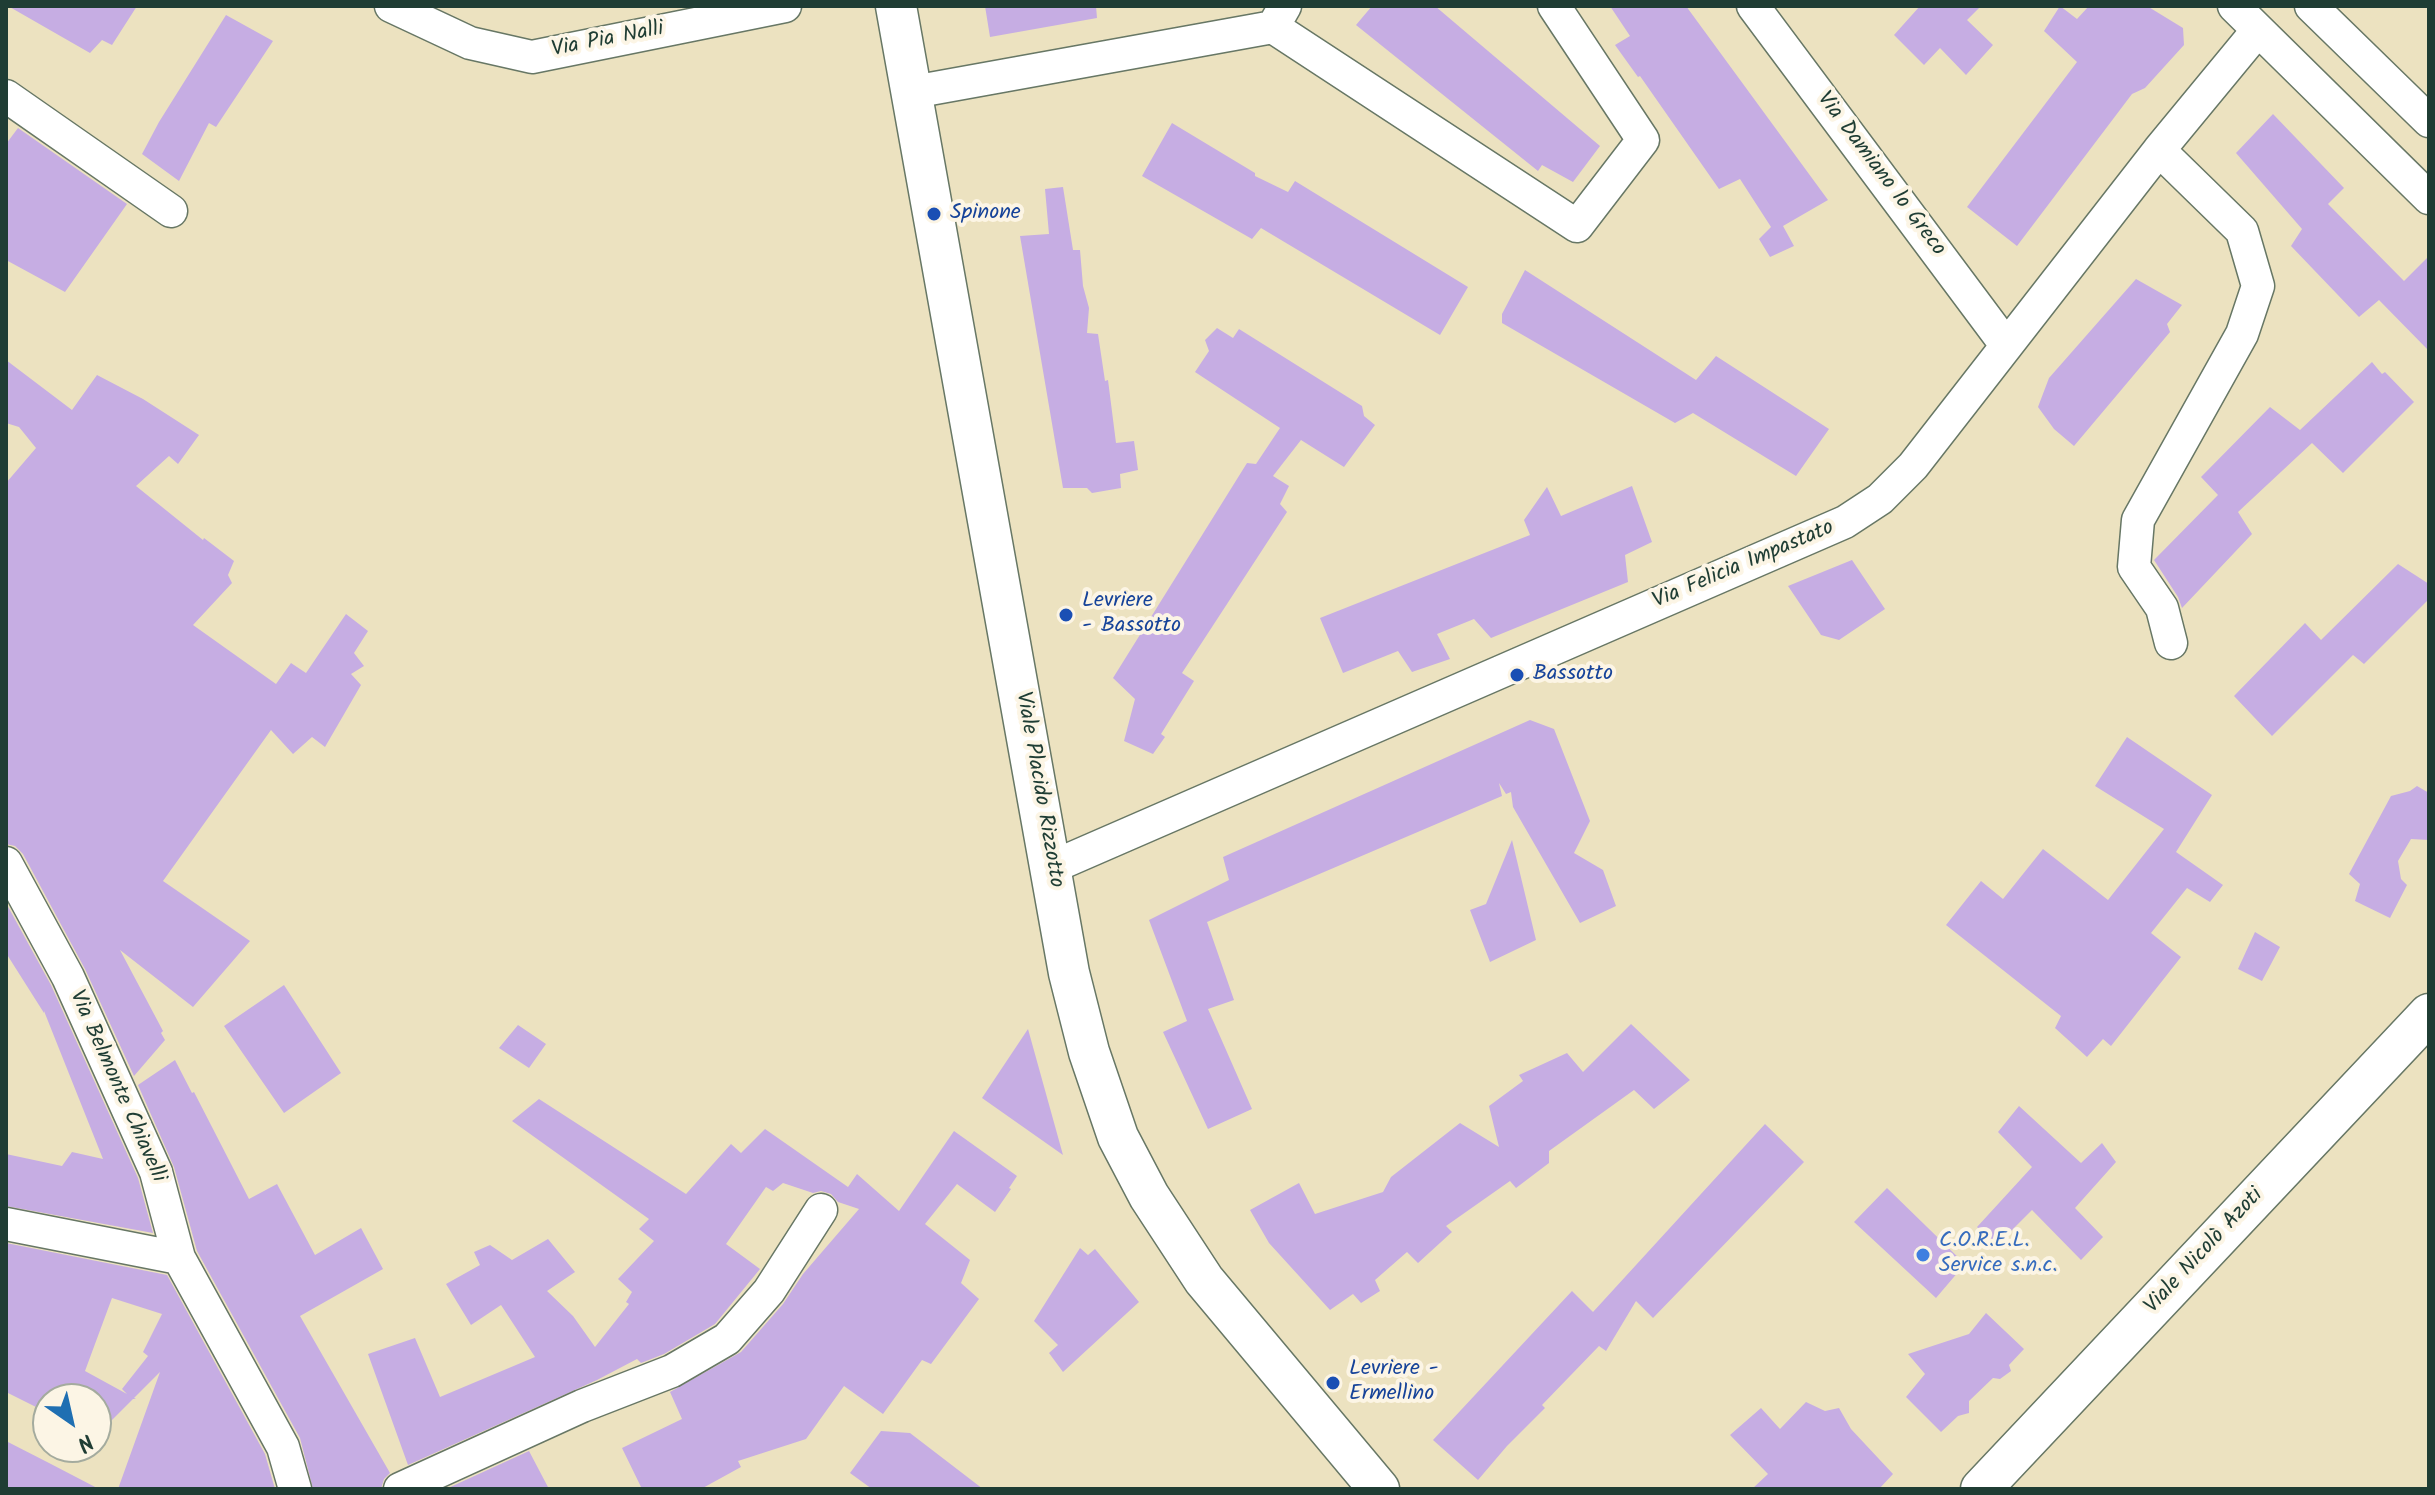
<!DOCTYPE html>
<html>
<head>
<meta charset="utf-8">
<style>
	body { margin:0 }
	#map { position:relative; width:2435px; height:1495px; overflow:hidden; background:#ece2c0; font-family:Kalam,sans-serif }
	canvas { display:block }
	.frame { position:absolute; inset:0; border:8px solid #1f3d34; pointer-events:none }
	.north { position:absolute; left:32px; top:1383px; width:80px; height:80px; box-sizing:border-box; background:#fcf5e5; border:2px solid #a4ab9e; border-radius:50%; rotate:146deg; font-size:22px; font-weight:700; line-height:32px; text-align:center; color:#1f3d34 }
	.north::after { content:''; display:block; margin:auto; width:28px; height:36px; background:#1f6fb2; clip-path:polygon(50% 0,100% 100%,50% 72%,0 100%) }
</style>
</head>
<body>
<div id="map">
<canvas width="2435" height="1495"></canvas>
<div class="frame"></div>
<div class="north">N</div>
</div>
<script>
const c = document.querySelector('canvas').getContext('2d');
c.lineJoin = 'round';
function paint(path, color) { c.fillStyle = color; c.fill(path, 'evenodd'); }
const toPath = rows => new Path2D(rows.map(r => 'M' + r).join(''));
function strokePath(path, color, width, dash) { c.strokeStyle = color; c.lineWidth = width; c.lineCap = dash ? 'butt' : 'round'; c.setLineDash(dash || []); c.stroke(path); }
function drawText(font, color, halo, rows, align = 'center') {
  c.font = font + ' Kalam,sans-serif'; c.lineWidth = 8; c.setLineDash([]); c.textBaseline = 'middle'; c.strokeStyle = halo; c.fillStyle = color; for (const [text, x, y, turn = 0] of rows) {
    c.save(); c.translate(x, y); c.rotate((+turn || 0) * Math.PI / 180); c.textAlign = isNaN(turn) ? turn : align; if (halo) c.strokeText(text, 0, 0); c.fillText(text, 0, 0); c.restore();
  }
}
paint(toPath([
	[8,6,137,6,112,45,102,40,90,53],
	[985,6,1096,6,1097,18,990,37],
	[1372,6,1435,6,1600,146,1573,182,1542,165,1538,171,1356,25],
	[1610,6,1686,6,1828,200,1783,226,1794,246,1770,257,1759,239,1771,227,1740,179,1719,189,1640,76,1638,77,1615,45,1630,36],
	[1920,6,1981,6,1967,20,1993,45,1966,75,1940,48,1924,65,1894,35],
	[2060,6,2077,19,2089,6,2147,6,2183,28,2184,45,2145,88,2132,94,2017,246,1967,207,2077,62,2044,31],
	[226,15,273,41,216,127,209,123,179,181,142,154,159,122],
	[2273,114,2344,188,2328,204,2404,281,2429,256,2429,351,2379,300,2359,317,2291,246,2302,229,2236,153],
	[1172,123,1255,173,1255,176,1288,192,1295,181,1468,287,1440,335,1261,228,1252,239,1142,176],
	[18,128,127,204,65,292,6,260,6,144],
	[1063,187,1073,250,1080,250,1083,286,1089,308,1087,333,1098,334,1105,381,1108,380,1116,443,1134,441,1138,470,1120,474,1121,488,1092,493,1087,488,1063,488,1020,236,1049,234,1045,189],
	[1525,270,1696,380,1716,356,1829,429,1796,476,1693,413,1675,423,1502,323,1502,314],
	[2136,279,2182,305,2167,324,2170,332,2074,446,2054,429,2038,407,2049,378],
	[1217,328,1233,338,1239,329,1362,406,1364,416,1375,425,1344,467,1301,440,1273,476,1289,486,1280,504,1287,512,1182,673,1194,681,1161,734,1165,737,1153,754,1124,741,1135,699,1113,678,1247,463,1256,464,1280,428,1195,372,1209,351,1205,340],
	[6,360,72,410,97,375,143,399,199,435,178,464,169,456,136,486,203,540,204,538,234,561,228,575,232,583,193,625,276,684,291,663,306,673,346,614,368,631,354,653,364,666,351,674,361,685,325,747,312,737,293,754,271,730,163,881,250,941,193,1007,120,950,163,1031,161,1033,165,1040,134,1076,85,969,23,854,15,846,6,844,6,483,36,448,19,427,6,423],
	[2372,362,2382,374,2385,372,2414,402,2343,473,2312,443,2238,512,2252,534,2182,608,2178,597,2154,560,2218,495,2201,477,2270,407,2300,430],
	[1632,486,1652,542,1625,555,1628,582,1491,638,1474,619,1437,634,1450,659,1412,672,1398,651,1343,673,1320,618,1530,535,1524,520,1547,487,1561,516],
	[1852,560,1885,609,1839,640,1821,635,1788,586],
	[2398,564,2429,584,2429,599,2364,664,2353,655,2272,736,2234,696,2305,623,2321,640],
	[1530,720,1554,729,1590,821,1574,853,1603,870,1616,906,1580,923,1513,807,1511,792,1506,794,1499,783,1502,796,1207,922,1234,1000,1208,1009,1252,1109,1208,1129,1163,1032,1187,1021,1149,920,1229,880,1223,857],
	[2127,737,2212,795,2176,852,2223,885,2210,902,2187,888,2151,933,2181,957,2111,1046,2103,1039,2087,1057,2055,1028,2061,1016,1946,925,1981,881,2003,899,2043,849,2108,900,2164,829,2095,786],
	[2417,786,2429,793,2429,840,2411,839,2398,861,2401,879,2407,885,2390,918,2355,901,2360,884,2349,874,2391,796,2410,791],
	[1512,840,1536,940,1490,962,1470,910,1486,904],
	[6,903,51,985,138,1178,153,1233,6,1206,6,1154,62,1166,72,1152,103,1159,44,1011,44,1013,6,953],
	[2255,932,2280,947,2262,981,2238,969],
	[284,985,341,1073,284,1113,224,1026],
	[1631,1024,1690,1080,1654,1109,1634,1090,1549,1151,1549,1163,1516,1188,1510,1181,1446,1226,1452,1232,1418,1263,1407,1252,1375,1280,1380,1291,1361,1303,1353,1294,1330,1310,1269,1243,1250,1210,1299,1183,1315,1214,1383,1192,1391,1177,1460,1123,1499,1147,1489,1106,1523,1081,1519,1075,1567,1053,1583,1072],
	[518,1025,546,1044,529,1068,499,1048],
	[1028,1029,1063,1155,982,1098],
	[175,1060,192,1093,194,1092,249,1199,277,1184,315,1255,361,1228,383,1269,300,1316,390,1473,384,1479,381,1489,313,1489,300,1438,197,1251,174,1167,138,1085],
	[539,1099,686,1194,731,1144,741,1153,765,1129,848,1187,857,1174,899,1211,954,1131,1017,1176,1009,1188,1011,1189,995,1212,957,1184,925,1224,970,1260,961,1283,979,1299,931,1364,922,1360,883,1414,844,1386,806,1439,738,1461,741,1467,701,1489,642,1489,622,1448,682,1419,670,1392,741,1352,783,1304,803,1274,859,1209,838,1202,831,1194,821,1191,813,1193,783,1183,773,1191,766,1187,726,1244,760,1269,715,1324,664,1354,641,1363,637,1359,597,1380,408,1465,368,1354,415,1338,440,1397,535,1357,501,1305,471,1325,446,1284,480,1265,474,1252,490,1245,512,1260,548,1239,575,1272,547,1291,573,1316,595,1347,629,1304,626,1302,632,1292,618,1279,654,1241,639,1229,649,1219,512,1121],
	[2019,1106,2081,1163,2102,1143,2116,1162,2075,1208,2103,1237,2081,1260,2032,1210,1996,1246,1977,1227,2032,1167,1998,1132],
	[1765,1124,1804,1162,1653,1318,1636,1301,1606,1351,1599,1346,1542,1405,1545,1408,1507,1446,1478,1480,1433,1440,1572,1291,1593,1312],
	[1887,1188,1965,1264,1936,1298,1854,1222],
	[6,1243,167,1275,265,1454,275,1489,118,1489,160,1372,134,1398,136,1399,133,1399,96,1436,96,1399,48,1399,48,1413,6,1392],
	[112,1298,162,1314,143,1352,148,1356,122,1389,127,1394,85,1371],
	[1080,1248,1088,1255,1095,1249,1139,1302,1063,1372,1049,1353,1058,1345,1034,1321],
	[1986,1313,2024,1349,2009,1365,2011,1371,2000,1379,1993,1378,1969,1401,1969,1413,1958,1416,1941,1432,1906,1397,1925,1374,1908,1354,1969,1334],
	[1806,1402,1825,1411,1839,1408,1851,1429,1893,1474,1879,1489,1752,1489,1768,1474,1730,1435,1761,1408,1780,1429],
	[881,1431,910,1433,983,1489,872,1489,850,1473],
	[6,1441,49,1463,99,1489,6,1489],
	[529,1451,549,1489,446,1489]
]), '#c6ade3');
const minor = toPath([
	[391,6,470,43,532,57,785,6],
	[1753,6,2006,345],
	[2234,6,2429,198],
	[2311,6,2429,121],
	[1273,27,1577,226,1643,140,1554,6],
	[913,92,1273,27,1285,6],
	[6,96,171,211],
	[2159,150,2242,231,2258,286,2242,334,2138,520,2134,567,2162,608,2171,643],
	[6,863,68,977,156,1172,179,1258,283,1447,295,1489],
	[1052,867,1845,522,1880,499,1913,466,2159,150,2258,30],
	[6,1224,179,1258],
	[400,1489,582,1406,672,1371,727,1339,769,1291,821,1210]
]);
const tertiary = toPath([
	[896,6,1069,973,1089,1052,1118,1137,1149,1196,1204,1280,1379,1489],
	[1981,1489,2429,1014]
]);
strokePath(minor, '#677765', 35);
strokePath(tertiary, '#677765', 43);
strokePath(minor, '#fff', 32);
strokePath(tertiary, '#fff', 40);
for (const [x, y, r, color] of [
	[934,214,8,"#1a4fb4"],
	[1066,615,8,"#1a4fb4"],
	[1517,675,8,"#1a4fb4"],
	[1923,1255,8,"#3f7fe0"],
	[1333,1383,8,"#1a4fb4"]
]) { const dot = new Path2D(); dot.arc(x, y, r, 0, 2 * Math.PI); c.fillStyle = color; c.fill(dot); strokePath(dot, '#fcf5e5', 3); }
drawText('22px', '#1f3d34', '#fcf5e5', [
	["Via Pia Nalli",608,41,-11],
	["Via Damiano lo Greco",1880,175,53],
	["Via Felicia Impastato",1744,566,-23],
	["Viale Placido Rizzotto",1038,790,80],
	["Via Belmonte Chiavelli",116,1087,66],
	["Viale Nicolò Azoti",2205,1252,-47]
]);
drawText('22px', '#164399', '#fcf5e5', [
	["Spinone",950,214],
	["Levriere",1082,602],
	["- Bassotto",1082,627],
	["Bassotto",1533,675],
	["Levriere -",1349,1370],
	["Ermellino",1349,1395]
], 'left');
drawText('22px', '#366cbe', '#fcf5e5', [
	["C.O.R.E.L.",1939,1242],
	["Service s.n.c.",1939,1267]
], 'left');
</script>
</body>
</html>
